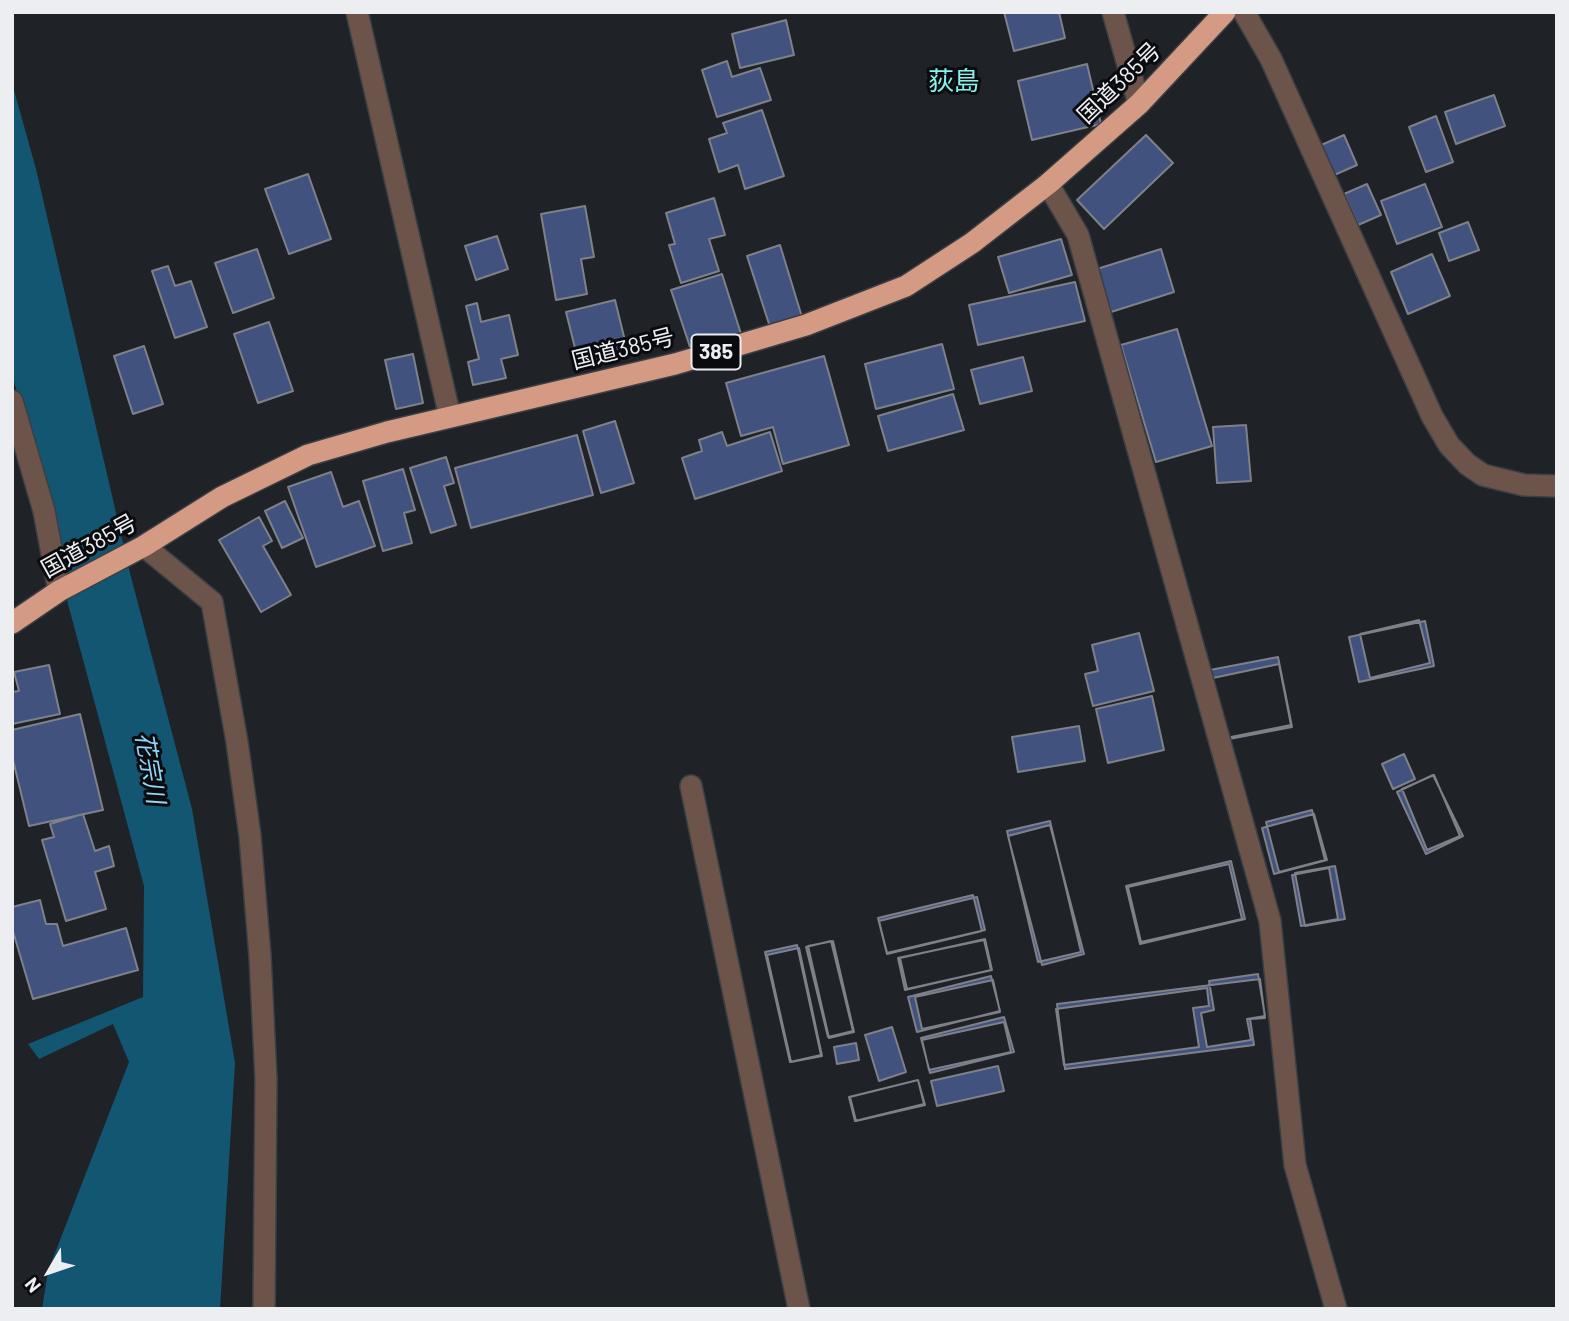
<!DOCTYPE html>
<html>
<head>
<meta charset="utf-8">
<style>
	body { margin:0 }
	#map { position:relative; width:1569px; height:1321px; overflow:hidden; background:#1f2227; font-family:Barlow,sans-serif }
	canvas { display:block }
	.frame { position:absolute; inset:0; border:14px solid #eceef2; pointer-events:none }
	.north { position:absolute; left:14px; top:1237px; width:70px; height:70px; -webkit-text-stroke:5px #0a0b0e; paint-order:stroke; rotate:231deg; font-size:19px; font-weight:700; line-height:28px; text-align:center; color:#eceef2 }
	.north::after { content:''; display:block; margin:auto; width:24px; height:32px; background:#eceef2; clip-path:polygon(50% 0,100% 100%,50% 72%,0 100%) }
</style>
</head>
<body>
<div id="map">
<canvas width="1569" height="1321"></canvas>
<div class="frame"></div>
<div class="north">N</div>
</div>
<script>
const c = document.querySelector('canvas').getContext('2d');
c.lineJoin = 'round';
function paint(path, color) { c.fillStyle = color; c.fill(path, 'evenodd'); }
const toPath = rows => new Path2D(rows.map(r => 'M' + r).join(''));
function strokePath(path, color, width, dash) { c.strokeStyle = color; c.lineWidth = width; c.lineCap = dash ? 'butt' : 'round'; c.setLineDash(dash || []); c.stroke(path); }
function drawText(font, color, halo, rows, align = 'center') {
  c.font = font + ' Barlow,"Noto Sans JP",sans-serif'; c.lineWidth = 6; c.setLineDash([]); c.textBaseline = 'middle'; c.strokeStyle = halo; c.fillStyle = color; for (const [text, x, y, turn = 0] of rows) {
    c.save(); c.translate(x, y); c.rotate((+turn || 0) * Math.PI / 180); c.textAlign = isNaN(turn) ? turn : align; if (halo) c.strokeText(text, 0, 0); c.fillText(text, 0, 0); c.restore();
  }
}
paint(toPath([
	[12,83,36,169,130,573,192,809,235,1063,220,1309,42,1309,48,1271,129,1062,113,1024,39,1059,28,1044,143,997,144,886,68,604,51,510,12,375]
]), '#135671');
const building = toPath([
	[1004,12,1059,12,1065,38,1014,51,1004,12],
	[786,20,794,55,740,68,732,34,786,20],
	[727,61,732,77,760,68,771,100,717,117,702,70,727,61],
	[1087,64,1101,124,1032,140,1018,81,1087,64],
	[1494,95,1505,126,1456,144,1445,112,1494,95],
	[762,110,784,176,745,189,738,165,719,172,709,139,727,133,723,123,762,110],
	[1436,116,1453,162,1426,172,1409,127,1436,116],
	[1146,135,1173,163,1104,229,1077,200,1146,135],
	[1344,135,1357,165,1332,176,1319,146,1344,135],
	[308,174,331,239,289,254,265,189,308,174],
	[1367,184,1381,215,1358,225,1344,194,1367,184],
	[1425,184,1442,227,1397,244,1381,201,1425,184],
	[714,198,725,235,709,239,719,271,681,283,669,245,675,244,666,213,714,198],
	[585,206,594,257,581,259,587,294,556,300,541,214,585,206],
	[1468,222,1479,250,1449,261,1439,233,1468,222],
	[497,236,508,269,476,280,465,246,497,236],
	[1061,239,1072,275,1009,293,998,257,1061,239],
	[780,245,802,317,770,327,747,256,780,245],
	[257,249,274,298,233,313,215,263,257,249],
	[1161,249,1174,292,1111,312,1097,269,1161,249],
	[1432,254,1450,296,1408,314,1391,272,1432,254],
	[168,266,175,286,191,281,207,327,175,338,152,271,168,266],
	[722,274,742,337,692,353,671,290,722,274],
	[1075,282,1085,321,978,345,969,305,1075,282],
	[615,300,628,353,579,364,566,312,615,300],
	[477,303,481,322,509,315,518,355,501,359,506,378,473,385,468,362,479,359,466,306,477,303],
	[269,322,293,391,258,403,234,334,269,322],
	[1177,329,1212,446,1156,462,1121,345,1177,329],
	[942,344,954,389,876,409,865,364,942,344],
	[144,346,163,404,133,414,114,356,144,346],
	[413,354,423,403,396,409,385,360,413,354],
	[824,356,849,445,783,464,773,427,741,436,726,383,824,356],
	[1023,357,1032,391,980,404,971,370,1023,357],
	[953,394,964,430,888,451,878,416,953,394],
	[615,421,634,483,601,493,583,431,615,421],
	[1246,425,1251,481,1217,483,1213,427,1246,425],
	[722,432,727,446,770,432,782,471,695,499,682,458,702,451,699,440,722,432],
	[577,435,593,495,471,528,455,468,577,435],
	[446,457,454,483,444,486,456,525,431,533,410,468,446,457],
	[403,469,415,510,404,513,412,543,383,551,363,481,403,469],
	[331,472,343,507,359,501,375,546,316,567,288,487,331,472],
	[285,501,303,538,282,548,265,511,285,501],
	[259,517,272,541,263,546,291,595,261,612,219,540,259,517],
	[1419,620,1430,663,1370,678,1360,634,1419,620],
	[1425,621,1434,666,1359,682,1349,637,1425,621],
	[1139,633,1154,691,1093,706,1085,674,1098,671,1092,645,1139,633],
	[1278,657,1292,727,1224,740,1210,670,1278,657],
	[1279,664,1291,725,1226,738,1213,678,1279,664],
	[49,665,60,714,12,724,12,692,19,691,14,672,49,665],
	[1152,696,1164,750,1108,763,1096,709,1152,696],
	[80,714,103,810,29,826,12,756,12,730,80,714],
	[1079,726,1085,761,1018,772,1012,737,1079,726],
	[1404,754,1415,779,1393,789,1382,764,1404,754],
	[1433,775,1463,836,1426,854,1397,792,1433,775],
	[1434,775,1460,836,1427,850,1402,789,1434,775],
	[1312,810,1325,860,1279,872,1266,822,1312,810],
	[83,814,95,851,109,846,114,866,95,872,106,909,66,921,42,840,54,837,50,824,83,814],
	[1314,814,1327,860,1274,874,1262,828,1314,814],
	[1050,821,1081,952,1038,962,1007,831,1050,821],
	[1050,825,1084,954,1042,965,1008,836,1050,825],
	[1231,861,1245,919,1140,944,1126,886,1231,861],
	[1229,864,1242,919,1141,942,1128,887,1229,864],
	[1335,866,1345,919,1305,926,1295,873,1335,866],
	[1329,868,1338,919,1301,926,1292,875,1329,868],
	[973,895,982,931,887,954,878,918,973,895],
	[977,897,985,930,887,953,879,921,977,897],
	[40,900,46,924,57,924,63,946,126,928,138,970,33,999,12,928,12,907,40,900],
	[985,939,992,970,907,989,900,958,985,939],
	[984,940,991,970,905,990,898,958,984,940],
	[831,941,853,1031,828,1037,806,947,831,941],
	[833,941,854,1032,829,1038,808,946,833,941],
	[797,945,821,1055,790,1062,765,952,797,945],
	[799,948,822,1056,791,1062,767,955,799,948],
	[1258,974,1265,1016,1247,1019,1251,1040,1207,1047,1201,1013,1214,1010,1209,981,1258,974],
	[991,976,1000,1011,917,1032,908,997,991,976],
	[1260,979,1265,1018,1250,1019,1254,1045,1065,1069,1057,1004,1260,979],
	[993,980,1000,1012,922,1029,915,997,993,980],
	[1207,988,1209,1006,1193,1008,1199,1047,1064,1065,1056,1009,1207,988],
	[1004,1017,1014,1052,930,1073,921,1038,1004,1017],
	[1004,1022,1011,1052,929,1070,922,1040,1004,1022],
	[892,1027,906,1072,879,1081,865,1035,892,1027],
	[856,1043,859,1060,837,1064,834,1047,856,1043],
	[998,1066,1004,1091,937,1106,931,1081,998,1066],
	[918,1080,924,1104,855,1121,849,1097,918,1080],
	[918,1080,925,1105,856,1121,850,1097,918,1080]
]);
paint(building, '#41527f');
strokePath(building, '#7e8189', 2);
const minor = toPath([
	[357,12,450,417],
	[1113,12,1139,104],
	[1244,12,1271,59,1432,416,1449,445,1467,464,1483,475,1524,485,1557,486],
	[1048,184,1078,235,1270,921,1295,1165,1336,1309],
	[12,401,44,511,59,591],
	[144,546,212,602,237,742,250,836,260,956,266,1079,264,1309],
	[691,786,799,1309]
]);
const highway = toPath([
	[12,623,59,591,144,546,222,497,308,455,387,432,675,364,806,325,906,286,972,243,1048,184,1139,104,1225,12]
]);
strokePath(minor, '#3c3f43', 24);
strokePath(highway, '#3c3f43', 24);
strokePath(minor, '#6c544b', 21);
strokePath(highway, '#d49a83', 21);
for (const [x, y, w] of [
	[716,352,49]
]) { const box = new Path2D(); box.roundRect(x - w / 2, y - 17.5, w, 35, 5); c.fillStyle = '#0a0b0e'; c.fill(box); strokePath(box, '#eceef2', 2); }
drawText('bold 21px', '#eceef2', null, [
	["385",716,352]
]);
drawText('23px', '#eceef2', '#0a0b0e', [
	["国道385号",1119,83,-44],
	["国道385号",623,349,-14],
	["国道385号",89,546,-29]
]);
drawText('italic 24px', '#90d7fa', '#0a0b0e', [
	["花宗川",150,768,80]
]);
drawText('26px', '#87f2ee', '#0a0b0e', [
	["荻島",954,81]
]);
</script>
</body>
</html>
